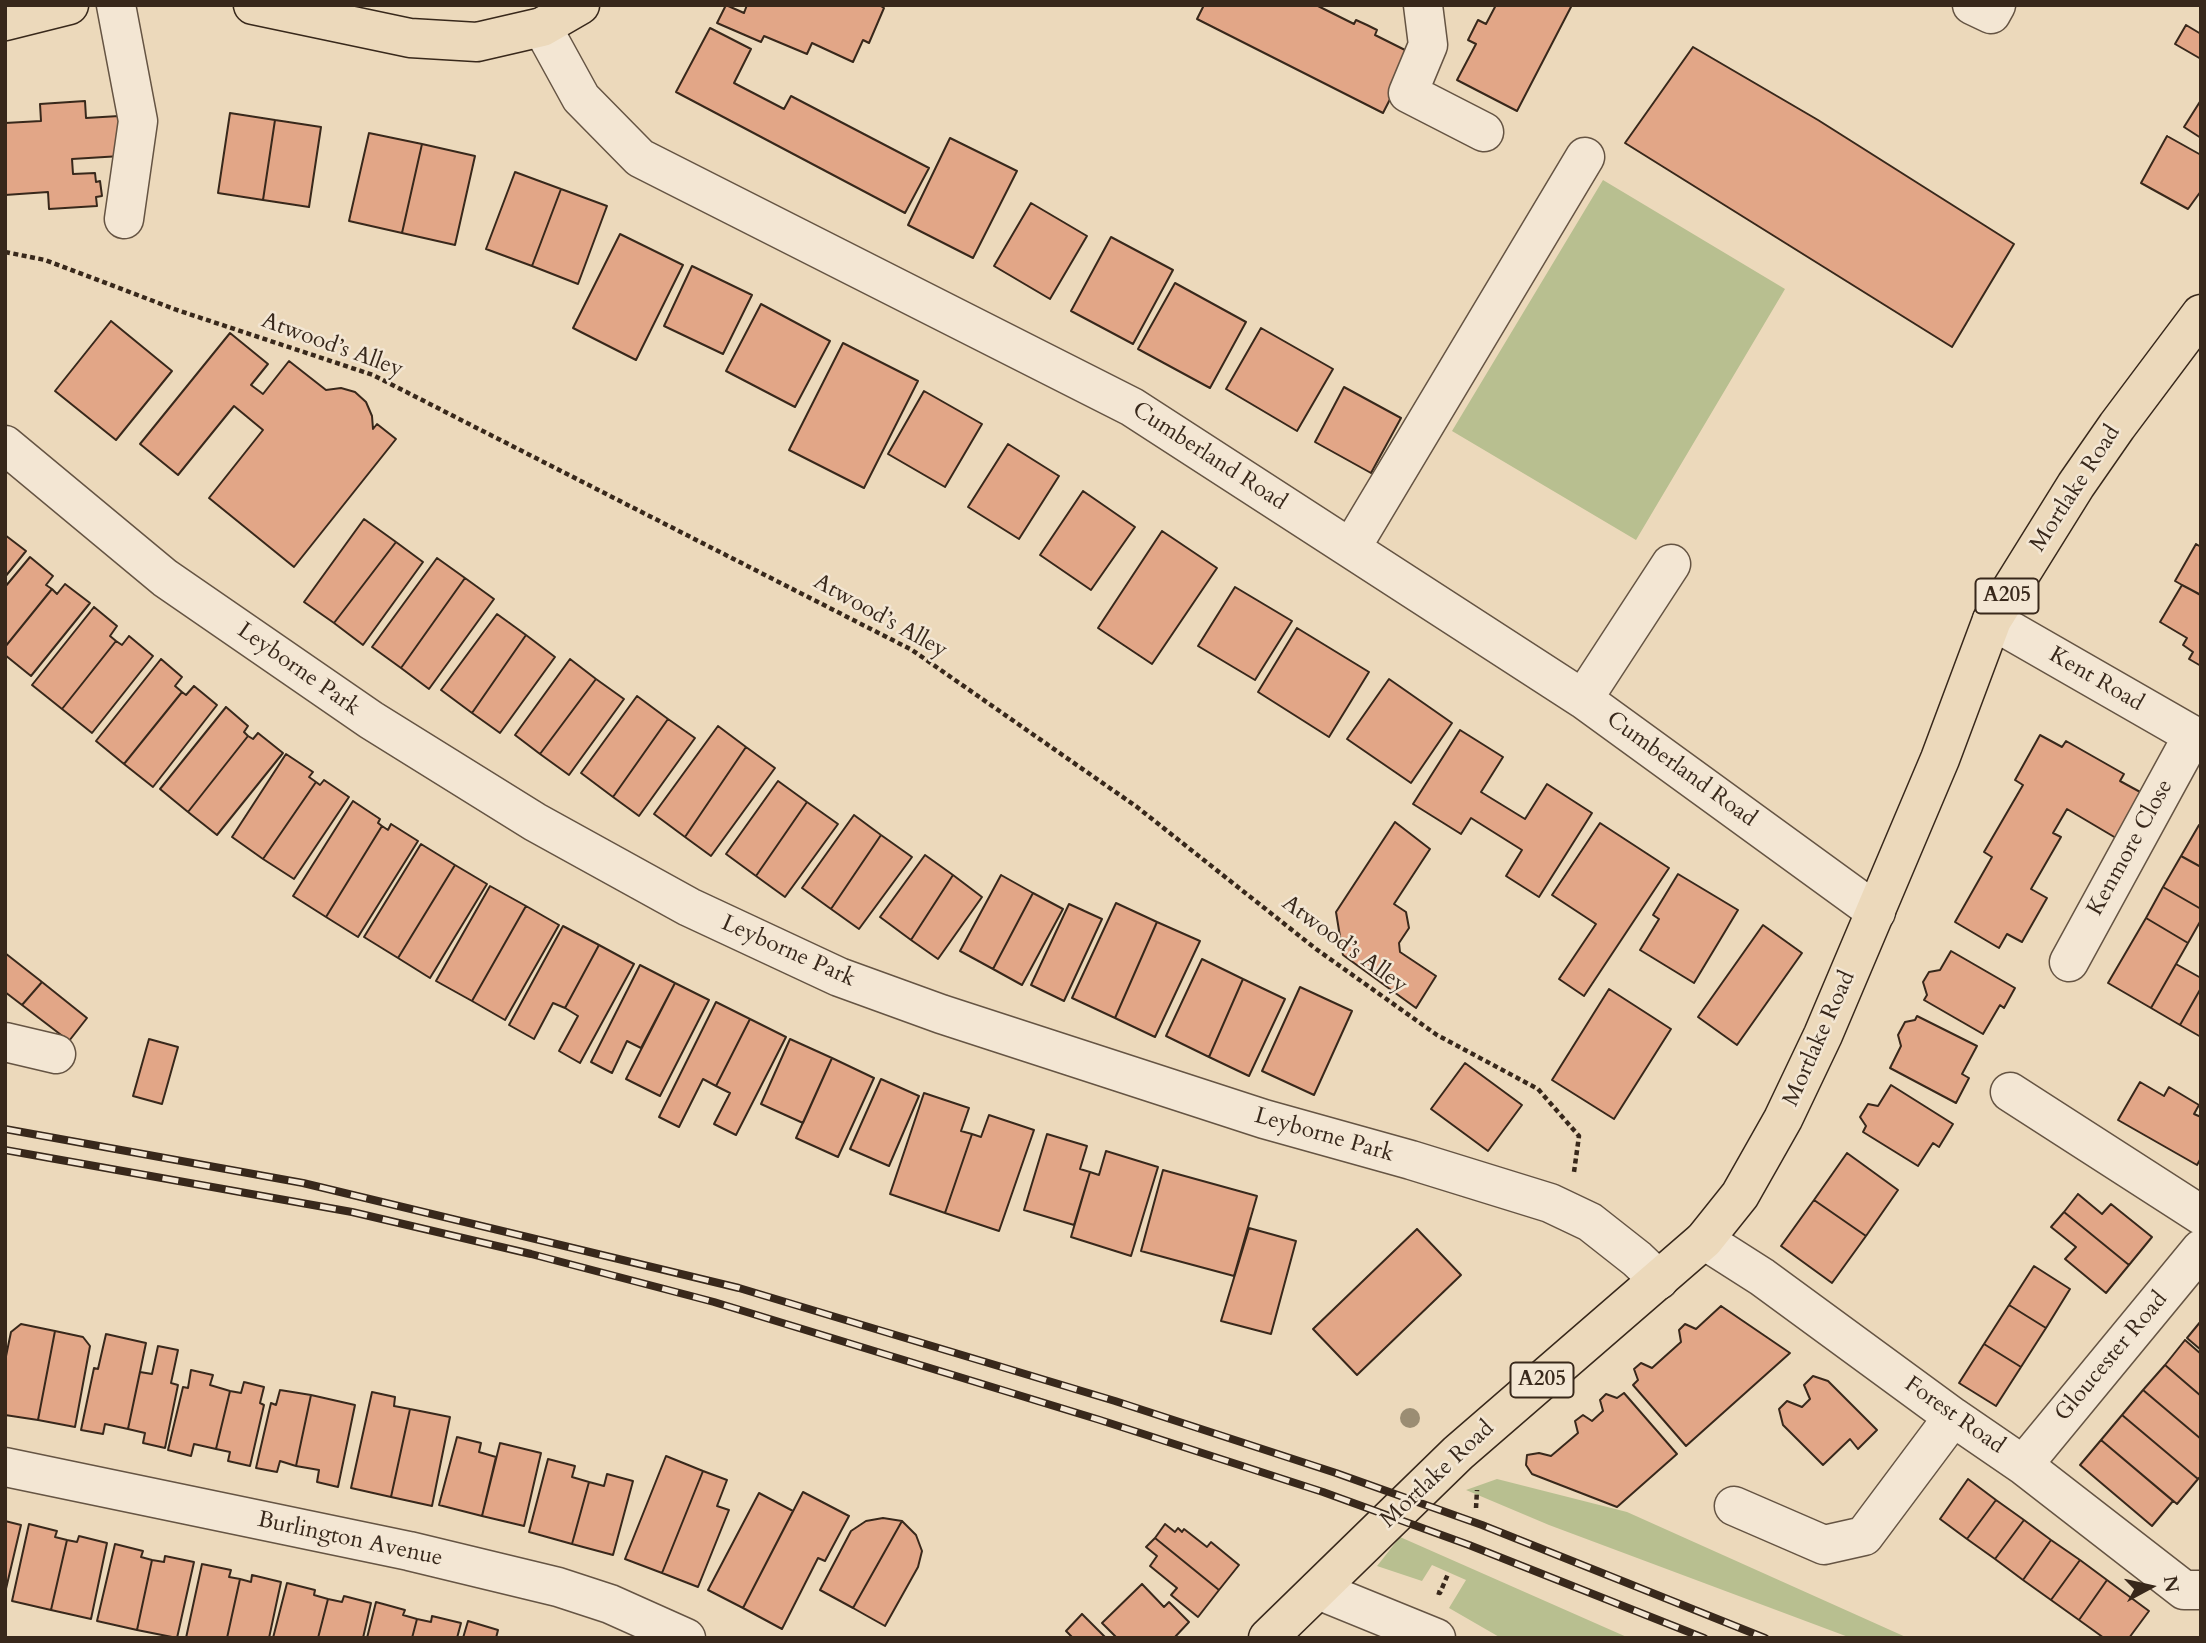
<!DOCTYPE html>
<html>
<head>
<meta charset="utf-8">
<style>
	body { margin:0 }
	#map { position:relative; width:2206px; height:1643px; overflow:hidden; background:#ecd9bb; font-family:Cardo,serif }
	canvas { display:block }
	.frame { position:absolute; inset:0; border:7px solid #38281b; pointer-events:none }
	.north { position:absolute; left:2115px; top:1552px; width:70px; height:70px; -webkit-text-stroke:5px #f3e6d3; paint-order:stroke; rotate:82deg; font-size:19px; font-weight:700; line-height:28px; text-align:center; color:#38281b }
	.north::after { content:''; display:block; margin:auto; width:24px; height:32px; background:#38281b; clip-path:polygon(50% 0,100% 100%,50% 72%,0 100%) }
</style>
</head>
<body>
<div id="map">
<canvas width="2206" height="1643"></canvas>
<div class="frame"></div>
<div class="north">N</div>
</div>
<script>
const c = document.querySelector('canvas').getContext('2d');
c.lineJoin = 'round';
function paint(path, color) { c.fillStyle = color; c.fill(path, 'evenodd'); }
const toPath = rows => new Path2D(rows.map(r => 'M' + r).join(''));
function strokePath(path, color, width, dash) { c.strokeStyle = color; c.lineWidth = width; c.lineCap = dash ? 'butt' : 'round'; c.setLineDash(dash || []); c.stroke(path); }
function drawText(font, color, halo, rows, align = 'center') {
  c.font = font + ' Cardo,serif'; c.lineWidth = 5; c.setLineDash([]); c.textBaseline = 'middle'; c.strokeStyle = halo; c.fillStyle = color; for (const [text, x, y, turn = 0] of rows) {
    c.save(); c.translate(x, y); c.rotate((+turn || 0) * Math.PI / 180); c.textAlign = isNaN(turn) ? turn : align; if (halo) c.strokeText(text, 0, 0); c.fillText(text, 0, 0); c.restore();
  }
}
paint(toPath([
	[1603,180,1785,289,1636,540,1452,431],
	[1497,1479,1627,1512,1908,1638,1851,1638,1549,1525,1466,1490],
	[1400,1537,1629,1638,1501,1638,1449,1608,1466,1580,1432,1565,1422,1581,1377,1566]
]), '#b8bf90');
const building = toPath([
	[726,5,744,13,747,5,879,5,884,8,869,43,863,40,853,62,812,43,807,54,764,36,761,42,717,23,726,5],
	[1204,5,1316,5,1354,24,1356,20,1367,25,1377,30,1375,35,1413,54,1383,113,1197,19,1204,5],
	[1496,5,1572,5,1517,111,1457,80,1476,44,1468,40,1478,20,1486,24,1496,5],
	[2186,25,2201,34,2201,59,2175,44,2186,25],
	[710,28,751,49,734,83,784,109,791,96,929,168,905,213,676,92,710,28],
	[1693,47,1818,120,2014,244,1952,347,1625,143,1693,47],
	[2201,100,2201,138,2184,127,2201,100],
	[85,101,86,118,119,116,121,156,72,159,73,174,95,173,96,182,100,181,102,196,96,197,97,206,49,209,48,192,5,195,5,123,41,121,40,104,85,101],
	[230,113,275,120,263,200,218,193,230,113],
	[275,120,321,127,309,207,263,200,275,120],
	[369,133,422,144,402,233,349,221,369,133],
	[2167,136,2201,155,2201,191,2188,209,2141,183,2167,136],
	[950,138,1017,171,973,258,908,225,950,138],
	[422,144,475,156,455,245,402,233,422,144],
	[515,172,561,189,532,266,486,249,515,172],
	[561,189,607,206,578,284,532,266,561,189],
	[1031,203,1087,236,1050,299,994,266,1031,203],
	[620,234,683,265,636,360,573,328,620,234],
	[1111,237,1173,270,1133,344,1071,311,1111,237],
	[692,266,752,295,723,354,664,326,692,266],
	[1175,283,1246,322,1210,388,1138,349,1175,283],
	[761,304,830,341,795,407,726,371,761,304],
	[111,321,172,371,116,440,55,391,111,321],
	[1261,328,1333,369,1297,431,1226,389,1261,328],
	[230,333,268,364,251,385,263,394,289,361,326,390,341,388,355,392,366,402,372,416,373,429,377,424,396,439,294,567,209,498,263,430,234,406,178,475,140,444,230,333],
	[843,343,918,381,864,488,789,450,843,343],
	[1344,387,1401,418,1371,473,1315,442,1344,387],
	[924,391,982,424,945,487,888,454,924,391],
	[1008,444,1059,476,1019,539,968,507,1008,444],
	[1083,491,1135,527,1091,590,1040,555,1083,491],
	[364,519,396,542,334,623,304,602,364,519],
	[1162,531,1217,568,1152,664,1098,628,1162,531],
	[5,535,26,551,5,577,5,535],
	[396,542,423,562,363,645,334,623,396,542],
	[2196,544,2201,547,2200,595,2175,581,2196,544],
	[30,557,53,576,46,585,52,589,5,647,5,587,30,557],
	[437,558,465,578,401,668,372,647,437,558],
	[465,578,494,599,429,689,401,668,465,578],
	[65,584,90,603,31,676,5,655,5,647,52,589,57,594,65,584],
	[2182,585,2201,595,2201,666,2189,659,2193,652,2183,645,2187,638,2160,622,2182,585],
	[1235,587,1292,621,1255,680,1198,646,1235,587],
	[94,607,117,626,110,636,116,641,62,709,32,685,94,607],
	[497,614,526,635,472,713,441,690,497,614],
	[1297,628,1369,672,1329,737,1258,692,1297,628],
	[526,635,555,657,500,733,472,713,526,635],
	[129,636,153,656,92,733,62,709,116,641,122,645,129,636],
	[161,659,182,677,175,686,182,692,124,764,96,741,161,659],
	[570,659,596,679,540,754,515,735,570,659],
	[596,679,624,699,569,775,540,754,596,679],
	[1389,679,1452,723,1411,783,1347,739,1389,679],
	[194,686,217,705,153,787,124,764,182,692,186,695,194,686],
	[637,696,668,719,613,797,581,773,637,696],
	[226,707,248,726,244,732,248,736,188,812,160,789,226,707],
	[668,719,695,738,639,816,613,797,668,719],
	[718,726,746,747,685,837,654,814,718,726],
	[1460,730,1503,757,1481,792,1525,819,1547,784,1592,813,1539,897,1506,876,1522,850,1471,818,1461,834,1413,804,1460,730],
	[258,733,283,753,217,835,188,812,248,736,253,739,258,733],
	[2040,735,2062,747,2066,741,2124,774,2120,781,2142,793,2116,838,2067,809,2053,833,2061,837,2031,889,2047,898,2022,942,2007,934,1999,948,1955,922,1992,857,1984,852,2023,785,2015,780,2040,735],
	[746,747,775,768,711,856,685,837,746,747],
	[286,754,313,772,309,777,316,782,263,859,232,837,286,754],
	[324,780,349,797,294,879,263,859,316,782,320,785,324,780],
	[778,781,807,802,756,876,726,854,778,781],
	[353,801,380,819,378,823,382,826,326,917,293,896,353,801],
	[807,802,838,824,785,897,756,876,807,802],
	[854,815,881,835,831,909,802,888,854,815],
	[1395,822,1430,849,1394,904,1406,912,1409,928,1399,943,1400,952,1436,976,1416,1008,1343,955,1336,912,1395,822],
	[1600,823,1669,868,1584,996,1559,979,1596,924,1552,895,1600,823],
	[391,824,418,841,358,937,326,917,382,826,388,830,391,824],
	[2199,825,2201,826,2201,867,2181,856,2199,825],
	[881,835,912,857,859,929,831,909,881,835],
	[421,844,455,865,398,958,364,937,421,844],
	[925,855,953,875,911,940,880,917,925,855],
	[2181,856,2201,867,2201,909,2163,887,2181,856],
	[455,865,487,884,430,978,398,958,455,865],
	[1678,874,1738,910,1694,983,1640,950,1659,919,1653,915,1678,874],
	[953,875,982,897,938,959,911,940,953,875],
	[1001,875,1033,893,993,969,960,951,1001,875],
	[490,886,526,906,472,1001,436,981,490,886],
	[2163,887,2201,909,2201,920,2188,943,2146,918,2163,887],
	[1033,893,1063,909,1022,985,993,969,1033,893],
	[1116,903,1157,922,1115,1018,1072,998,1116,903],
	[1069,904,1102,919,1064,1001,1031,985,1069,904],
	[526,906,559,925,505,1020,472,1001,526,906],
	[2146,918,2188,943,2151,1008,2108,983,2146,918],
	[1157,922,1200,941,1155,1037,1115,1018,1157,922],
	[1763,925,1802,953,1737,1045,1698,1017,1763,925],
	[563,926,599,945,565,1008,553,1003,534,1039,509,1025,563,926],
	[599,945,634,964,580,1063,559,1051,578,1016,565,1008,599,945],
	[1951,951,2015,988,2004,1008,2000,1005,1983,1034,1924,1000,1927,995,1923,982,1929,972,1940,970,1951,951],
	[5,953,42,982,22,1005,5,992,5,953],
	[1202,959,1243,979,1209,1057,1166,1036,1202,959],
	[2176,964,2201,978,2201,988,2180,1025,2151,1008,2176,964],
	[640,965,675,983,641,1048,627,1041,612,1073,591,1062,640,965],
	[1243,979,1285,999,1249,1076,1209,1057,1243,979],
	[42,982,87,1018,69,1041,22,1005,42,982],
	[675,983,709,1000,660,1096,626,1079,675,983],
	[1300,987,1352,1011,1314,1095,1262,1071,1300,987],
	[2201,988,2201,1037,2180,1025,2201,988],
	[1609,989,1671,1029,1614,1119,1552,1080,1609,989],
	[716,1002,750,1019,716,1086,703,1079,679,1127,659,1117,716,1002],
	[1917,1016,1977,1046,1962,1074,1969,1078,1956,1103,1890,1068,1901,1046,1898,1035,1905,1022,1915,1020,1917,1016],
	[750,1019,786,1037,736,1135,714,1124,730,1093,716,1086,750,1019],
	[149,1039,178,1047,162,1104,133,1096,149,1039],
	[790,1039,832,1058,803,1123,761,1104,790,1039],
	[832,1058,874,1078,838,1157,796,1138,832,1058],
	[1465,1063,1522,1105,1488,1151,1431,1109,1465,1063],
	[881,1079,919,1096,889,1166,850,1149,881,1079],
	[2140,1082,2164,1096,2169,1087,2199,1105,2194,1114,2201,1117,2201,1158,2197,1165,2118,1120,2140,1082],
	[1891,1085,1953,1124,1939,1147,1933,1143,1918,1166,1863,1132,1866,1126,1860,1117,1868,1104,1878,1106,1891,1085],
	[924,1093,969,1108,961,1131,972,1134,945,1213,890,1194,924,1093],
	[989,1115,1034,1130,999,1231,945,1213,972,1134,981,1137,989,1115],
	[1047,1134,1087,1146,1080,1169,1090,1172,1074,1225,1024,1210,1047,1134],
	[1106,1151,1158,1167,1131,1256,1071,1237,1090,1172,1099,1175,1106,1151],
	[1847,1153,1898,1190,1866,1236,1814,1200,1847,1153],
	[1163,1170,1257,1196,1234,1276,1141,1251,1163,1170],
	[2078,1194,2102,1214,2111,1204,2152,1237,2129,1265,2064,1212,2078,1194],
	[1814,1200,1866,1236,1832,1283,1781,1246,1814,1200],
	[2064,1212,2129,1265,2106,1293,2065,1259,2076,1247,2051,1227,2064,1212],
	[1249,1228,1296,1241,1271,1334,1221,1321,1249,1228],
	[1417,1229,1461,1275,1357,1375,1313,1329,1417,1229],
	[2034,1266,2070,1289,2046,1328,2009,1305,2034,1266],
	[2009,1305,2046,1328,2021,1367,1984,1344,2009,1305],
	[1721,1306,1790,1353,1686,1446,1633,1385,1638,1380,1634,1369,1641,1363,1652,1368,1681,1342,1679,1330,1685,1324,1696,1329,1721,1306],
	[2201,1321,2201,1350,2187,1338,2201,1321],
	[21,1324,55,1331,38,1420,5,1415,5,1361,11,1332,21,1324],
	[55,1331,83,1337,90,1346,75,1427,38,1420,55,1331],
	[106,1334,146,1343,128,1429,105,1424,103,1434,81,1430,94,1368,98,1369,106,1334],
	[2185,1340,2201,1354,2201,1396,2165,1365,2185,1340],
	[1984,1344,2021,1367,1996,1406,1959,1383,1984,1344],
	[158,1346,178,1350,171,1383,178,1385,165,1448,143,1443,145,1433,128,1429,140,1372,152,1374,158,1346],
	[2165,1365,2201,1396,2201,1439,2143,1390,2165,1365],
	[191,1370,213,1375,210,1385,230,1391,216,1449,194,1444,191,1456,168,1450,183,1387,188,1388,191,1370],
	[1813,1376,1828,1381,1877,1430,1858,1449,1850,1439,1823,1465,1783,1425,1779,1409,1787,1401,1802,1407,1810,1399,1804,1385,1813,1376],
	[244,1382,264,1387,260,1403,264,1405,250,1466,228,1461,230,1452,216,1449,230,1391,241,1393,244,1382],
	[280,1390,311,1395,296,1466,280,1461,277,1472,256,1468,271,1403,276,1405,280,1390],
	[2143,1390,2201,1439,2201,1476,2198,1479,2122,1415,2143,1390],
	[372,1392,395,1397,394,1406,410,1409,391,1497,351,1488,372,1392],
	[1624,1393,1677,1454,1617,1507,1532,1474,1526,1465,1527,1455,1539,1453,1551,1456,1578,1433,1575,1421,1583,1415,1592,1421,1603,1411,1600,1400,1606,1394,1617,1398,1624,1393],
	[311,1395,355,1405,338,1487,317,1482,319,1470,296,1466,311,1395],
	[410,1409,450,1417,432,1506,391,1497,410,1409],
	[2122,1415,2198,1479,2177,1504,2101,1440,2122,1415],
	[457,1437,481,1443,479,1452,496,1457,482,1516,439,1505,457,1437],
	[2101,1440,2173,1501,2152,1526,2080,1465,2101,1440],
	[500,1443,541,1453,524,1526,482,1516,500,1443],
	[666,1456,703,1471,662,1573,625,1559,666,1456],
	[548,1459,575,1466,572,1477,589,1482,572,1544,529,1532,548,1459],
	[703,1471,727,1480,717,1506,729,1510,698,1587,662,1573,703,1471],
	[607,1474,633,1481,613,1555,572,1544,589,1482,604,1486,607,1474],
	[1968,1479,1996,1500,1967,1539,1940,1519,1968,1479],
	[803,1492,849,1516,825,1561,818,1558,782,1629,743,1608,803,1492],
	[759,1493,793,1511,743,1608,708,1590,759,1493],
	[1996,1500,2024,1520,1995,1559,1967,1539,1996,1500],
	[883,1518,902,1521,853,1608,820,1590,851,1531,866,1521,883,1518],
	[2024,1520,2051,1540,2023,1580,1995,1559,2024,1520],
	[5,1521,21,1525,5,1593,5,1521],
	[902,1521,916,1535,922,1551,918,1567,885,1626,853,1608,902,1521],
	[29,1524,57,1531,55,1537,67,1540,51,1610,12,1601,29,1524],
	[1165,1524,1175,1532,1178,1528,1182,1532,1184,1529,1207,1547,1211,1542,1239,1565,1219,1590,1155,1538,1165,1524],
	[79,1536,107,1543,91,1619,51,1610,67,1540,77,1542,79,1536],
	[1155,1538,1219,1590,1198,1617,1171,1595,1177,1588,1150,1566,1157,1556,1146,1547,1155,1538],
	[2051,1540,2080,1560,2051,1600,2023,1580,2051,1540],
	[115,1544,143,1551,141,1557,152,1560,137,1630,97,1621,115,1544],
	[165,1556,194,1562,177,1638,137,1630,152,1560,164,1562,165,1556],
	[2080,1560,2107,1580,2079,1620,2051,1600,2080,1560],
	[202,1564,231,1570,229,1577,240,1579,227,1638,186,1638,202,1564],
	[252,1575,281,1582,269,1638,227,1638,240,1579,251,1582,252,1575],
	[2107,1580,2149,1611,2129,1638,2104,1638,2079,1620,2107,1580],
	[287,1583,315,1590,314,1595,328,1599,318,1638,273,1638,287,1583],
	[1142,1584,1164,1607,1169,1602,1189,1622,1174,1638,1117,1638,1102,1623,1142,1584],
	[344,1596,371,1603,363,1638,318,1638,328,1599,342,1602,344,1596],
	[376,1602,405,1610,403,1615,417,1619,412,1638,367,1638,376,1602],
	[1082,1614,1106,1638,1073,1638,1066,1631,1082,1614],
	[432,1616,461,1623,457,1638,412,1638,417,1619,431,1622,432,1616],
	[468,1621,498,1630,496,1638,463,1638,468,1621]
]);
paint(building, '#e2a687');
strokePath(building, '#38281b', 2);
const minor = toPath([
	[116,5,138,121,124,219],
	[1423,5,1428,45,1408,93,1484,132],
	[1972,5,1991,14,1996,5],
	[542,27,581,98,640,158,1132,407,1583,699,1876,912],
	[5,445,165,578,371,720,535,822,689,907,839,977,941,1014,1264,1119,1411,1160,1550,1203,1590,1222,1637,1259,1659,1280],
	[1351,548,1585,157],
	[1992,620,2201,740],
	[1583,699,1671,564],
	[2069,962,2193,735],
	[5,1042,56,1054],
	[2010,1092,2201,1215],
	[1704,1240,1762,1277,1953,1417,2023,1465,2184,1590,2201,1590],
	[2023,1465,2201,1249],
	[5,1467,409,1551,558,1587,610,1604,686,1638],
	[1734,1506,1824,1545,1864,1536,1953,1417],
	[1318,1590,1436,1638]
]);
const major = toPath([
	[253,5,410,38,477,42,542,27,580,5],
	[5,21,69,5]
]);
const highway = toPath([
	[1268,1638,1458,1453,1704,1240,1740,1195,1783,1119,1823,1035,1940,759,1992,620,2076,485,2117,426,2201,314]
]);
strokePath(minor, '#655443', 41);
strokePath(major, '#38281b', 41);
strokePath(highway, '#38281b', 41);
strokePath(toPath([
	[5,252,45,260,177,310,373,375,912,650,1137,807,1316,949,1437,1035,1538,1089,1579,1136,1574,1172],
	[1476,1508,1477,1490],
	[1437,1592,1440,1593,1448,1574]
]), '#38281b', 4.5, [5, 3.5]);
strokePath(minor, '#f3e6d3', 38);
strokePath(major, '#ecd9bb', 38);
strokePath(highway, '#ecd9bb', 38);
const rail = toPath([
	[5,1129,303,1183,739,1288,1115,1401,1336,1473,1482,1525,1765,1638],
	[5,1150,352,1212,531,1254,714,1302,1100,1420,1323,1492,1469,1545,1704,1638]
]);
strokePath(rail, '#38281b', 8);
strokePath(rail, '#f3e6d3', 5, [16]);
c.fillStyle = '#9b8d73';
for (const [x, y] of [
	[1410,1418]
]) { c.beginPath(); c.arc(x, y, 10, 0, 2 * Math.PI); c.fill(); }
for (const [x, y, w] of [
	[2007,596,63],
	[1542,1380,63]
]) { const box = new Path2D(); box.roundRect(x - w / 2, y - 17.5, w, 35, 5); c.fillStyle = '#f3e6d3'; c.fill(box); strokePath(box, '#38281b', 2); }
drawText('bold 21px', '#38281b', null, [
	["A205",2007,596],
	["A205",1542,1380]
]);
drawText('23px', '#38281b', '#f3e6d3', [
	["Atwood’s Alley",332,346,20],
	["Cumberland Road",1209,457,33],
	["Mortlake Road",2076,489,-57],
	["Atwood’s Alley",880,617,29],
	["Leyborne Park",298,670,35],
	["Kent Road",2096,680,30],
	["Cumberland Road",1681,770,36],
	["Kenmore Close",2131,848,-61],
	["Atwood’s Alley",1344,945,36],
	["Leyborne Park",788,952,24],
	["Mortlake Road",1820,1039,-66],
	["Leyborne Park",1324,1136,16],
	["Gloucester Road",2112,1357,-50],
	["Forest Road",1954,1416,35],
	["Mortlake Road",1438,1475,-43],
	["Burlington Avenue",350,1540,12]
]);
</script>
</body>
</html>
